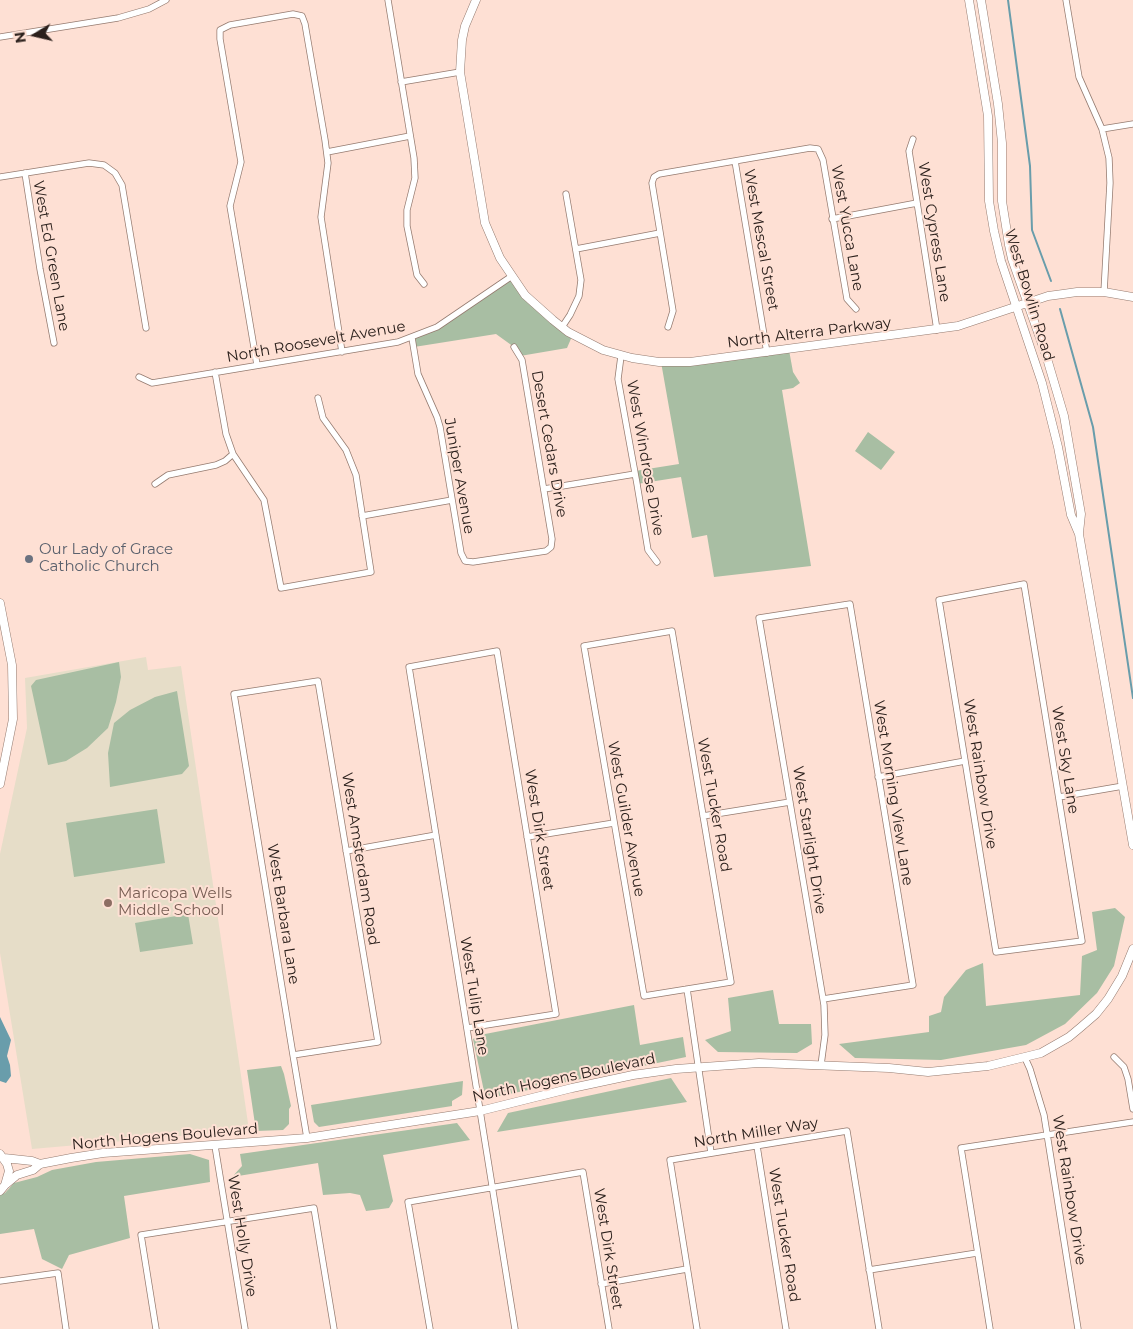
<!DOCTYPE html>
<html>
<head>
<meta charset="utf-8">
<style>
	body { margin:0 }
	#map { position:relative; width:1133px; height:1329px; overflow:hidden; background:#fee0d4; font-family:Montserrat,sans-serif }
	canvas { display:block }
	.north { position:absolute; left:10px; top:10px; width:50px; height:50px; -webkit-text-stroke:4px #fee0d4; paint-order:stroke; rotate:261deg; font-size:14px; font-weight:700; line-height:20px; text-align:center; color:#2b201c }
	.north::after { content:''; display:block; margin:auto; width:18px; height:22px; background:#2b201c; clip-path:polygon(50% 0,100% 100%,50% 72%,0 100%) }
</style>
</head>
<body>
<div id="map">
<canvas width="1133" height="1329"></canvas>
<div class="north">N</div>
</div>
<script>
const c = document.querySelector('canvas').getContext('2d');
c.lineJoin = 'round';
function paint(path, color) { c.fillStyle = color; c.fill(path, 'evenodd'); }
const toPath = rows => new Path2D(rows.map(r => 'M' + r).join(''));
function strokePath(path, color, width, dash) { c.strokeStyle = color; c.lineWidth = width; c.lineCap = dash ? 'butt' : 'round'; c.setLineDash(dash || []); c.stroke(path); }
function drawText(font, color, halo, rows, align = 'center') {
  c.font = font + ' Montserrat,sans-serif'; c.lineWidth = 4; c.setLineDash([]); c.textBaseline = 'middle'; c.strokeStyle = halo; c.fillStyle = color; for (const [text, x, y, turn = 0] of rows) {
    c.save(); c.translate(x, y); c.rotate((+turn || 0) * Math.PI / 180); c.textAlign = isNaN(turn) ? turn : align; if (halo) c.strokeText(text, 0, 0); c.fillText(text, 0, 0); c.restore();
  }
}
paint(toPath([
	[146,657,148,670,181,666,249,1130,32,1149,0,953,0,854,27,728,25,678]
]), '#e6ddc8');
paint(toPath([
	[512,276,525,295,573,334,567,348,520,356,514,347,496,334,414,347,412,338,427,332],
	[789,350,793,372,800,383,793,388,782,390,811,566,714,577,707,535,692,538,681,477,637,484,635,471,679,464,661,362],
	[868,432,895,452,881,470,855,451],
	[119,662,121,677,116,702,108,728,87,748,66,761,48,765,31,686,36,680],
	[177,691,189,766,182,774,110,787,108,753,114,723,130,710,155,697],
	[157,809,165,863,74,877,66,823],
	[1115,908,1125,917,1114,966,1097,993,1065,1024,1026,1045,941,1060,855,1058,839,1044,929,1032,929,1016,941,1012,944,997,966,970,983,963,986,1006,1080,995,1082,956,1097,950,1092,912],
	[188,914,193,944,140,952,135,923],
	[773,990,779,1024,811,1024,812,1044,797,1053,718,1052,705,1040,731,1031,728,998],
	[634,1005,640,1045,683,1037,686,1057,495,1097,485,1096,473,1039,480,1035],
	[281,1066,284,1074,291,1106,289,1109,289,1124,283,1130,256,1131,247,1070],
	[671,1078,687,1102,497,1132,508,1113],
	[463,1081,462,1095,452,1101,452,1106,319,1127,314,1122,311,1105],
	[457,1123,470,1140,383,1155,393,1201,389,1208,366,1211,360,1195,350,1193,323,1195,318,1163,232,1177,242,1166,240,1154],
	[190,1154,209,1160,210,1182,124,1196,130,1238,69,1255,62,1269,42,1259,34,1229,0,1234,0,1195,5,1193,14,1183,37,1177,52,1170,96,1162]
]), '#a8bea3');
paint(toPath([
	[0,1017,11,1040,7,1056,10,1065,11,1076,6,1083,0,1081]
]), '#699dab');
strokePath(toPath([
	[1008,0,1030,166,1032,230,1051,281],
	[1060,309,1093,427,1133,698]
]), '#699dab', 2);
const minor = toPath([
	[388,0,414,158,415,178,407,210,407,226,417,275,424,284],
	[1066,0,1079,77,1102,129,1109,158,1110,183,1104,292],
	[0,37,118,18,149,9,166,0],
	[401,82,460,72],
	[1102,129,1133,124],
	[913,139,909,151,937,330],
	[327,152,410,136],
	[735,161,767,353],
	[25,173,40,269,54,343],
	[0,177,89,163,104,165,115,173,122,185,146,328],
	[832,219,917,203],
	[576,249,660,233],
	[562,327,570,315,579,296,581,280,566,194],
	[668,327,673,311,652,183,654,177,659,174,810,148,818,149,823,160,847,299,856,309],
	[412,338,418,374,437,417,440,427,461,553,465,561,473,562,546,551,551,547,552,539,522,360,514,347],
	[621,356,618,379,637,484,648,550,657,562],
	[257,365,230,206,241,162,220,39,220,30,230,25,293,14,302,16,305,24,325,140,328,163,321,217,342,352],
	[215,372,226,434,233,454,264,500,281,588,371,572,356,475,346,450,323,418,318,398],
	[139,377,152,383,398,342,437,327,512,276],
	[155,484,168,475,216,465,225,461,233,454],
	[544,489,635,474],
	[362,516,452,500],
	[1024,584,1082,941,996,952,939,600,1024,584],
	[672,631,731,982,644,996,584,646,672,631],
	[878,777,965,761],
	[1059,797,1123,786],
	[703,816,790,802],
	[527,837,614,823],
	[346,851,436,835],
	[687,989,711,1153],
	[467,1028,556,1014,497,651,409,667,515,1329],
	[293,1055,378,1042,318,681,234,694,293,1055,307,1138],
	[1114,1057,1124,1067,1128,1079,1133,1109],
	[1025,1058,1030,1069,1044,1115,1078,1329],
	[821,1065,825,1035,824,1005,823,999,759,618,850,604,913,985,823,999],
	[215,1146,245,1329],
	[757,1146,786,1329],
	[869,1270,977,1253],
	[0,1281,58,1273,66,1329],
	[601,1284,687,1269],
	[156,1329,141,1235,314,1208,334,1329],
	[430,1329,408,1202,583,1172,609,1329],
	[697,1329,670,1160,847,1131,879,1329],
	[990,1329,961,1148,1133,1122]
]);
const tertiary = toPath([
	[476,0,465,26,462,40,460,72,485,223,500,258,525,295,553,320,568,332,603,350,632,358,659,362,690,362,958,326,1048,296,1063,294,1077,292,1104,292,1133,297],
	[969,0,988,116,989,201,994,231,1001,261,1042,383,1058,447,1071,515,1079,534,1133,845],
	[981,0,998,104,1002,143,1002,201,1009,245,1012,259,1046,355,1064,416,1081,514,1079,533],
	[0,603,12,665,13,719,0,784],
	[0,1154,7,1164,9,1171,5,1185,0,1191],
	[4,1158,32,1161,40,1164],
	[5,1185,17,1175,33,1170,40,1164,71,1158,103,1153,307,1138,480,1111,572,1088,633,1075,676,1069,759,1063,889,1068,928,1072,988,1066,1041,1053,1069,1037,1081,1027,1096,1014,1108,999,1122,976,1133,949]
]);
strokePath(minor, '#957b70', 7);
strokePath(tertiary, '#957b70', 9);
strokePath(minor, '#fff', 5.5);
strokePath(tertiary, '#fff', 8);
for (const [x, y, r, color] of [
	[29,559,5,"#6b7280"],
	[108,903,5,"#8d6e63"]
]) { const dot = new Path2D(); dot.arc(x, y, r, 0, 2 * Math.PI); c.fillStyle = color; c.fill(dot); strokePath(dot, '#fee0d4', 2); }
drawText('15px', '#2b201c', '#fee0d4', [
	["West Yucca Lane",847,228,80],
	["West Cypress Lane",934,232,81],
	["West Mescal Street",761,240,80],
	["West Ed Green Lane",51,256,80],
	["West Bowlin Road",1029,295,73],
	["North Alterra Parkway",809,333,-7],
	["North Roosevelt Avenue",316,342,-10],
	["Desert Cedars Drive",549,444,80],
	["West Windrose Drive",645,458,80],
	["Juniper Avenue",459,476,80],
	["West Sky Lane",1065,760,81],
	["West Rainbow Drive",980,774,81],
	["West Morning View Lane",893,793,81],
	["West Tucker Road",714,805,80],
	["West Guilder Avenue",626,819,80],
	["West Dirk Street",539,830,81],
	["West Starlight Drive",809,840,81],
	["West Amsterdam Road",360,859,81],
	["West Barbara Lane",283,914,81],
	["West Tulip Lane",474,996,81],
	["North Hogens Boulevard",564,1078,-12],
	["North Miller Way",756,1133,-9],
	["North Hogens Boulevard",165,1137,-5],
	["West Rainbow Drive",1069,1190,81],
	["West Tucker Road",784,1235,81],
	["West Holly Drive",242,1236,81],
	["West Dirk Street",608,1249,81]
]);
drawText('15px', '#5b616d', '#fee0d4', [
	["Our Lady of Grace",39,550],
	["Catholic Church",39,567]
], 'left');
drawText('15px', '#785e54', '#fee0d4', [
	["Maricopa Wells",118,894],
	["Middle School",118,911]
], 'left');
</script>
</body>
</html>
